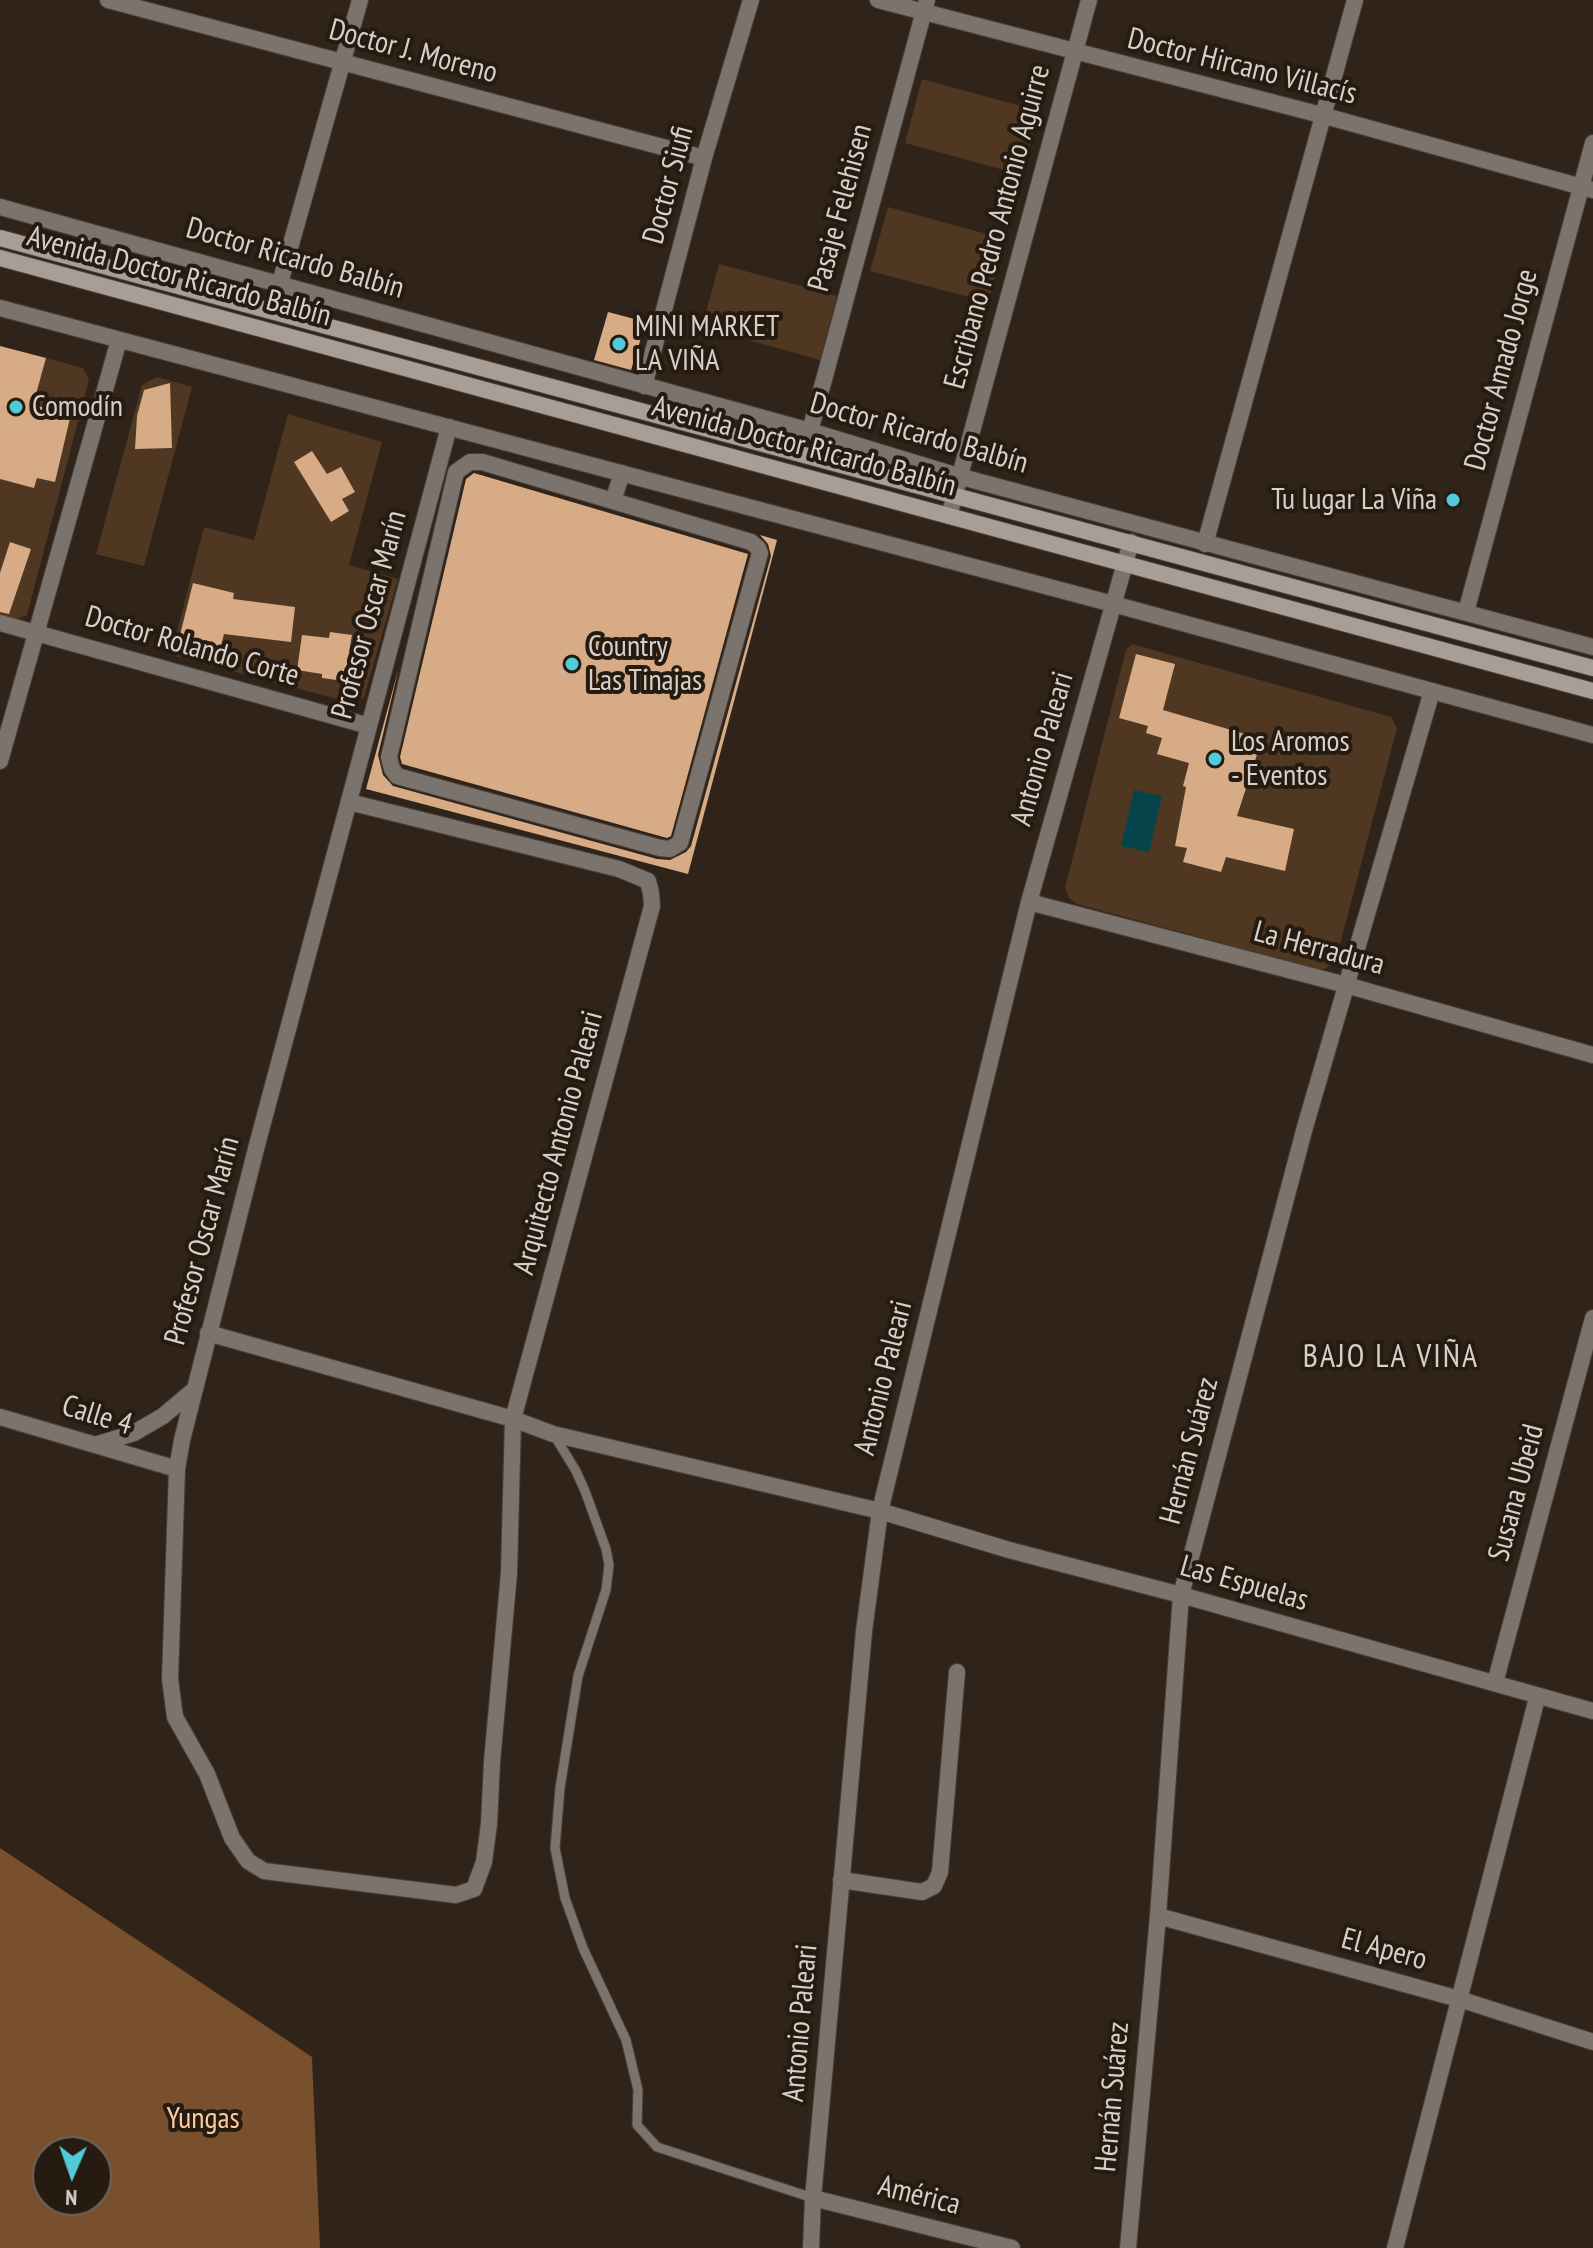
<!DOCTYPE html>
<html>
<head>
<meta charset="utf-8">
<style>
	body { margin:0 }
	#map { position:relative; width:1593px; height:2248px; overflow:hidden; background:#30241a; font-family:"PT Sans Narrow",sans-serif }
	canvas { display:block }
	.north { position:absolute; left:32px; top:2136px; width:80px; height:80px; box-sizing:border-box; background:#261b11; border:2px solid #6d635b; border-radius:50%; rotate:182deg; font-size:22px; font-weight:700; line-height:32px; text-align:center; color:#d8cfc9 }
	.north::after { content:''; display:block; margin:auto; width:28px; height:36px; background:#52cbd8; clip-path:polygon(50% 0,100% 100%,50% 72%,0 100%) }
</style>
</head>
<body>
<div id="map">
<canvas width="1593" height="2248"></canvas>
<div class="north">N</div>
</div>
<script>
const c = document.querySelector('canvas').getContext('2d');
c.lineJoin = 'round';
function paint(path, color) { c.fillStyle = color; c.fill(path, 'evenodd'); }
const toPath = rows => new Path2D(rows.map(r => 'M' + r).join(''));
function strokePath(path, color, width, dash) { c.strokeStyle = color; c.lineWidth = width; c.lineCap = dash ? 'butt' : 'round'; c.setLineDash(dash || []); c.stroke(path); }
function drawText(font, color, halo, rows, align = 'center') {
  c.font = font + ' "PT Sans Narrow",sans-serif'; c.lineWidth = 8; c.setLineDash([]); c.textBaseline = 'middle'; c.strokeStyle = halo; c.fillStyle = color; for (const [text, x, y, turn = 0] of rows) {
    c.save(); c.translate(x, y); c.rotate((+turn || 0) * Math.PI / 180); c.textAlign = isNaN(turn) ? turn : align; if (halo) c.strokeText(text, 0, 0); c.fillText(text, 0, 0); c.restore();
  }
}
paint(toPath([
	[922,79,1039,111,1022,175,905,143],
	[888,207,1005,239,988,302,870,271],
	[719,264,837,296,820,360,702,327],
	[46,358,83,368,89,380,27,615,15,620,0,615,0,479,12,482],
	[157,377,192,387,144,566,96,554,142,385],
	[288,414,382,442,349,565,398,579,364,697,353,703,171,655,204,527,254,540],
	[1132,644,1391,717,1397,728,1335,963,1322,970,1077,904,1069,898,1065,888,1126,650]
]), '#503721');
paint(toPath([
	[0,1848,312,2057,320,2248,0,2248],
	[48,2152,96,2152,96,2200,48,2200]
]), '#78502e');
paint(toPath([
	[1134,790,1162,796,1149,852,1121,846]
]), '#05444a');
paint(toPath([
	[608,312,646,322,631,370,594,360],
	[0,346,46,358,33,405,71,414,55,482,37,478,34,488,0,479],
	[170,383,172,448,135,449,137,416,144,390],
	[312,451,327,474,341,467,355,492,342,499,349,511,331,522,294,462],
	[474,473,748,554,671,836,667,838,402,764,400,757,466,479],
	[760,535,777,540,688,874,366,789,399,667,378,755,383,775,393,786,657,859,670,860,686,852,691,846,771,556,768,544],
	[10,542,31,549,9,614,0,612,0,573],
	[193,583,234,593,233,599,295,607,291,642,224,634,217,662,176,651],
	[330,632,352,635,344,681,322,678,322,674,297,670,302,635,329,638],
	[1136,654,1175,664,1163,710,1262,739,1237,816,1294,829,1285,871,1226,857,1221,872,1183,862,1187,848,1175,846,1186,787,1183,786,1189,763,1157,754,1162,738,1146,733,1148,726,1119,718]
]), '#d7ab86');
const service = toPath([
	[554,1435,576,1471,585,1491,606,1549,609,1565,606,1590,578,1676,560,1788,555,1848,565,1898,583,1948,626,2040,638,2090,637,2125,657,2147,813,2198]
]);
const minor = toPath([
	[108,0,704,158],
	[878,0,1325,116,1593,190],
	[280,283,360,0],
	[644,386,704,158,751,0],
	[810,431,927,0],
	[470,462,482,462,751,542,758,548,760,553,680,843,670,849,660,848,397,776,392,769,389,757,456,472,470,462],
	[613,501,622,473],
	[949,516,1089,0],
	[1205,544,1355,0],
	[1466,612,1593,143],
	[0,623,369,726],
	[0,761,119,340],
	[349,802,619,869,648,881,651,893,652,906,513,1419,509,1573,492,1762,489,1824,484,1862,474,1889,456,1895,264,1871,248,1861,232,1838,207,1774,175,1717,170,1679,177,1469,182,1440,257,1145,449,427],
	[1029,902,1346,985,1593,1055],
	[208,1333,513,1419,553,1434,880,1511,1009,1550,1181,1595,1593,1711],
	[0,1417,177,1469],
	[95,1445,134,1433,163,1416,194,1390],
	[1495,1683,1593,1318],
	[841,1880,922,1892,934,1886,940,1872,957,1672],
	[1158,1916,1459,1999,1593,2042],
	[813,2198,1012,2248],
	[811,2248,813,2198,864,1631,880,1511,1029,902,1131,542],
	[1128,2248,1158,1916,1181,1595,1305,1127,1432,691],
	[1395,2248,1537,1698]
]);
const tertiary = toPath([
	[0,207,810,431,958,476,1593,647],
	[0,308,1113,604,1593,735]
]);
const secondary = toPath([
	[0,238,1593,668],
	[0,258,1593,691]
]);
strokePath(service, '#4b3f36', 11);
strokePath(minor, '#4b3f36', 18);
strokePath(tertiary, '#4b3f36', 18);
strokePath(secondary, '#4b3f36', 18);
strokePath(service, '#7a736e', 9);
strokePath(minor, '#7a736e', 16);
strokePath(tertiary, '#7a736e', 16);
strokePath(secondary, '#a99e96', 16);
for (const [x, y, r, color] of [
	[619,344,8,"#52cbd8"],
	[16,407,8,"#52cbd8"],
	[1453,500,8,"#52cbd8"],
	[572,664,8,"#52cbd8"],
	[1215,759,8,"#52cbd8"]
]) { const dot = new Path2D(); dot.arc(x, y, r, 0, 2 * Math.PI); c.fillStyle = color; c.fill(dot); strokePath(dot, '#261b11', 3); }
drawText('30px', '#d8cfc9', '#261b11', [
	["Doctor J. Moreno",413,52,15],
	["Doctor Hircano Villacís",1242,67,14],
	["Doctor Siufi",669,185,-75],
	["Pasaje Felehisen",841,208,-75],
	["Escribano Pedro Antonio Aguirre",998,227,-75],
	["Doctor Ricardo Balbín",295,259,16],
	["Avenida Doctor Ricardo Balbín",179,277,15],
	["Doctor Amado Jorge",1502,370,-75],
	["Doctor Ricardo Balbín",919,434,16],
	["Avenida Doctor Ricardo Balbín",804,447,15],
	["Profesor Oscar Marín",370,615,-75],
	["Doctor Rolando Corte",192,647,16],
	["Antonio Paleari",1043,749,-74],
	["La Herradura",1319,949,15],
	["Arquitecto Antonio Paleari",559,1143,-75],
	["Profesor Oscar Marín",203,1241,-75],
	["Antonio Paleari",884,1378,-76],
	["Calle 4",97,1416,17],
	["Hernán Suárez",1190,1451,-75],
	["Susana Ubeid",1517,1493,-75],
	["Las Espuelas",1244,1584,16],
	["El Apero",1384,1950,15],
	["Antonio Paleari",801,2023,-85],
	["Hernán Suárez",1113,2097,-85],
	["América",919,2196,14]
]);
drawText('30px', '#d8cfc9', '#261b11', [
	["MINI MARKET",635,327],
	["LA VIÑA",635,361],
	["Comodín",32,407],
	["Tu lugar La Viña",1437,500,"right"],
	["Country",588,647],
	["Las Tinajas",588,681],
	["Los Aromos",1231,742],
	["- Eventos",1231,776]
], 'left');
drawText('30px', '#feca9f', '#261b11', [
	["Yungas",203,2119]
]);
c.letterSpacing = '2px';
drawText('32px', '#d8cfc9', '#261b11', [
	["BAJO LA VIÑA",1391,1358]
]);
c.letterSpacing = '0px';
</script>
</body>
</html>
